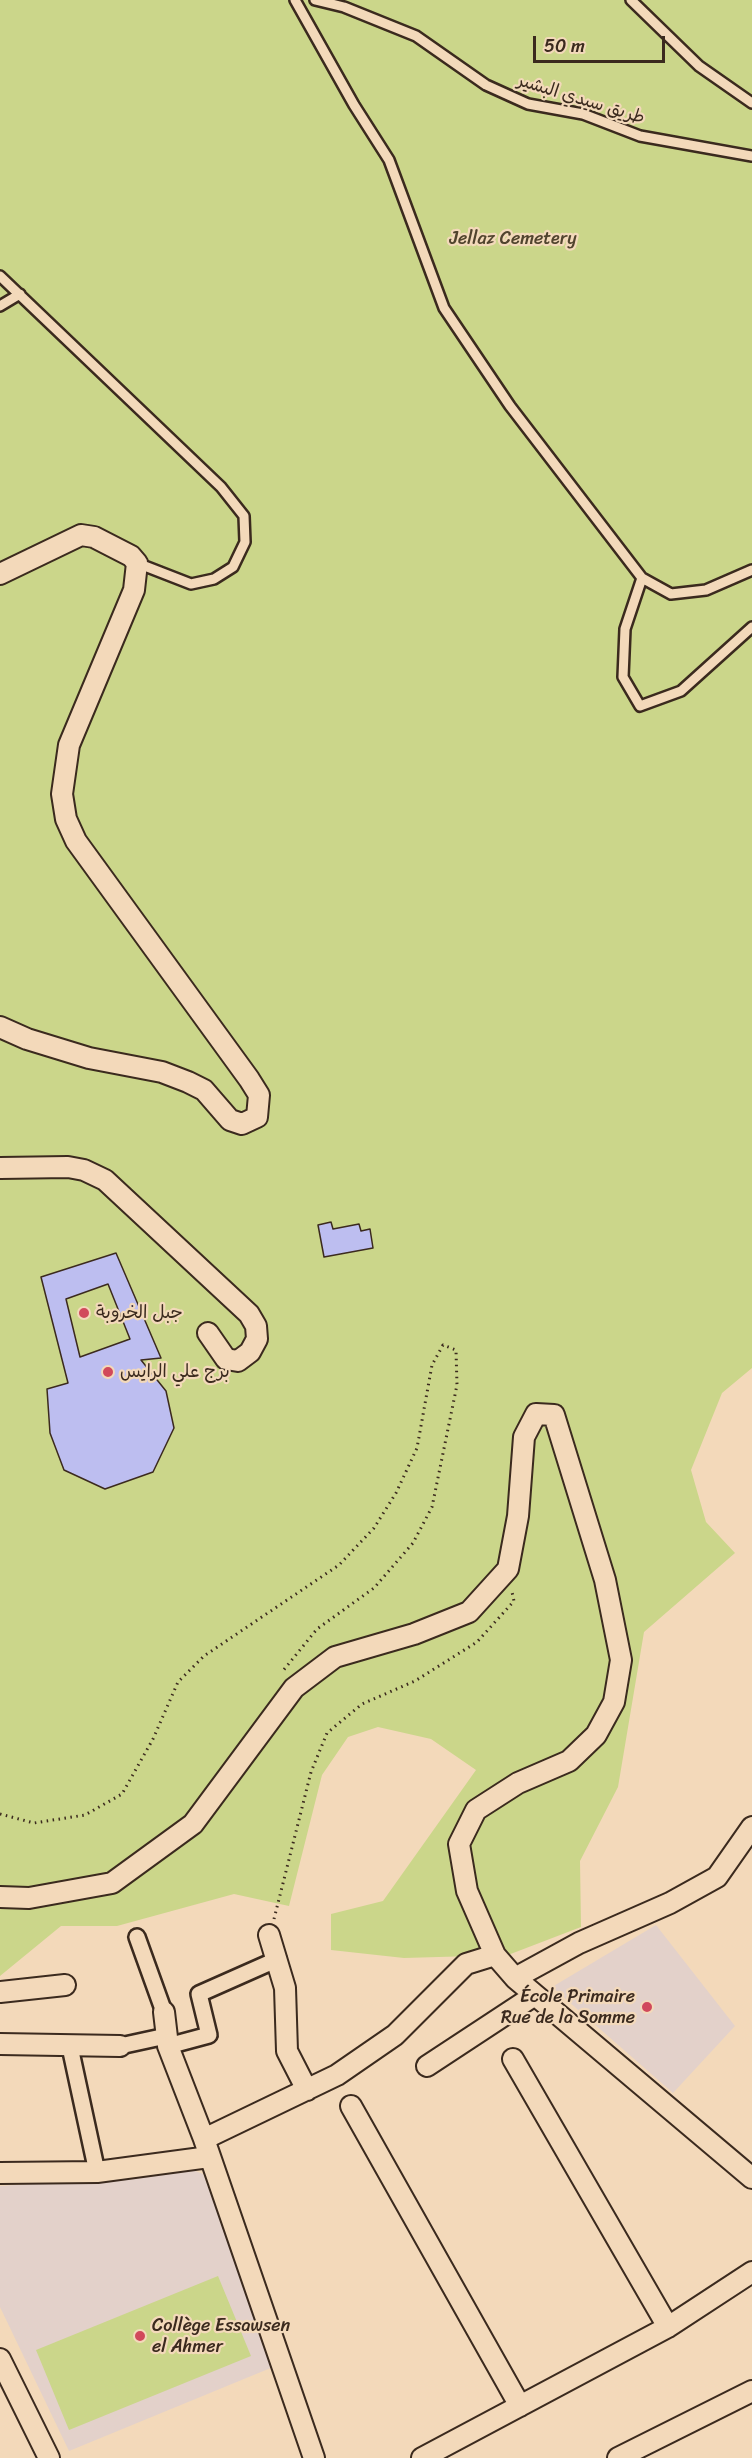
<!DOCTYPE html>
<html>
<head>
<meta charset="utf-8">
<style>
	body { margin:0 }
	#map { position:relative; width:752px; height:2458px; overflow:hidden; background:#f3d9ba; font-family:Sriracha,sans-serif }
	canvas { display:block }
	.scale { position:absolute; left:533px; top:36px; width:132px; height:27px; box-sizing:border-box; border:3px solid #3b2a1e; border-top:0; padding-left:8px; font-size:18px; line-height:21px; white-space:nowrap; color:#3b2a1e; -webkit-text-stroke:4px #f3d9ba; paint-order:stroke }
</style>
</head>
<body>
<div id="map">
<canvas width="752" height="2458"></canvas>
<div class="scale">50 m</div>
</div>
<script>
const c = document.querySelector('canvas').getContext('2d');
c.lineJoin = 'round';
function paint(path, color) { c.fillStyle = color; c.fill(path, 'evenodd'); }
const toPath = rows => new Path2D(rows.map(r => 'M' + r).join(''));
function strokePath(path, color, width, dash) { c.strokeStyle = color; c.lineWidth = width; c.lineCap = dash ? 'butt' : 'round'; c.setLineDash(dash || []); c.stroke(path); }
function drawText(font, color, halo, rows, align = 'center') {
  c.font = font + ' Sriracha,"Playpen Sans Arabic",sans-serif'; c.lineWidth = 4.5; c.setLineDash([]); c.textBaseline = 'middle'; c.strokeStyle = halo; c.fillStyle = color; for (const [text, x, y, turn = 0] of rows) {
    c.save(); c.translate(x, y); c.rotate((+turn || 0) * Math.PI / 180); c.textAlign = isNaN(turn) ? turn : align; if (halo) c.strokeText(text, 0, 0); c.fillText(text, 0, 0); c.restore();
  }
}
paint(toPath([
	[656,1925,735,2026,673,2093,552,1987],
	[188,2168,203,2174,278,2365,69,2451,0,2307,0,2186,101,2179]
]), '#e3d1ca');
paint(toPath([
	[0,0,752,0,752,1368,722,1393,691,1470,706,1522,735,1553,644,1632,618,1787,580,1861,581,1927,508,1955,404,1958,331,1950,331,1914,383,1901,476,1770,431,1739,378,1727,348,1737,322,1775,289,1906,234,1894,117,1926,61,1926,0,1976],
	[218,2276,251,2356,69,2430,36,2350]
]), '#cbd68a');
const building = toPath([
	[331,1222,333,1229,359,1224,361,1231,370,1229,373,1248,324,1257,318,1225,331,1222],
	[116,1253,161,1358,141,1360,166,1391,174,1428,153,1472,105,1489,64,1470,50,1433,47,1389,68,1383,41,1277,116,1253],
	[108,1284,130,1339,80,1357,66,1299,108,1284]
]);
paint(building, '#bdbef0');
strokePath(building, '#3b2a1e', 1.5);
const service = toPath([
	[295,0,354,105,389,160,444,308,510,406,642,578,625,629,623,677,640,706,681,691,752,627],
	[315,0,344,7,416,36,486,85,528,104,583,114,640,136,752,156],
	[631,0,699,66,752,103],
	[0,276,221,487,244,516,245,542,233,567,214,579,191,584,137,563],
	[0,306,20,294],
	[642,578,671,594,706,590,752,570]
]);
const pedestrian = toPath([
	[137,1937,164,2012],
	[120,2046,166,2036],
	[168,2046,209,2035,199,1994,278,1959],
	[70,2047,97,2172]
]);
const minor = toPath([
	[0,574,81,535,94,537,131,556,137,563,134,590,69,745,62,794,66,819,76,841,249,1079,259,1095,257,1117,242,1124,230,1120,204,1090,188,1082,162,1072,89,1058,27,1039,0,1027],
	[0,1168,68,1167,84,1170,105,1180,249,1314,256,1326,257,1339,250,1352,238,1361,226,1359,208,1333],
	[0,1897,29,1898,112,1883,193,1824,294,1688,335,1657,414,1634,469,1612,508,1569,518,1516,524,1437,536,1414,554,1415,605,1580,621,1660,614,1702,596,1735,569,1761,518,1783,476,1810,459,1844,467,1891,495,1955,515,1978,752,2178],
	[269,1935,285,1988,287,2051,307,2090],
	[515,1978,579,1943,670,1903,717,1877,752,1827],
	[0,1992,65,1985],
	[164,2012,168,2046,204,2139,314,2458],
	[0,2044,120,2046],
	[513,2059,668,2327],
	[427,2066,535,1995],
	[351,2106,520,2406],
	[204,2139,337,2075,395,2035,466,1964,495,1955],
	[0,2173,97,2172,209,2157],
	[0,2359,49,2458],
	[422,2458,668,2327,752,2272],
	[618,2458,752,2391]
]);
strokePath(service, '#3b2a1e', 14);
strokePath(pedestrian, '#3b2a1e', 20);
strokePath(minor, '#3b2a1e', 24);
strokePath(toPath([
	[0,1814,34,1823,85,1815,122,1794,153,1739,178,1682,204,1656,339,1565,374,1528,396,1493,417,1448,432,1365,443,1345,456,1350,457,1385,432,1507,413,1543,374,1588,317,1629,282,1672],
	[274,1919,311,1772,327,1733,362,1704,415,1681,477,1642,514,1601,512,1592]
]), '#3b2a1e', 3, [1.5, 4.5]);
strokePath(service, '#f3d9ba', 9);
strokePath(pedestrian, '#f3d9ba', 15);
strokePath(minor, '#f3d9ba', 20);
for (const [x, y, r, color] of [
	[84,1313,6,"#d1495b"],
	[108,1372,6,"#d1495b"],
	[647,2007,6,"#d1495b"],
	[140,2336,6,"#d1495b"]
]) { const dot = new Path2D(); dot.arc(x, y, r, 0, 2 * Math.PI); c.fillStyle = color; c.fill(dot); strokePath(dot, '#f3d9ba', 2); }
drawText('18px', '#3b2a1e', '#f3d9ba', [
	["طريق سيدي البشير",581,100,17]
]);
drawText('18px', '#51442e', '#f3d9ba', [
	["Jellaz Cemetery",513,239]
]);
drawText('18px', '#3b2a1e', '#f3d9ba', [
	["جبل الخروبة",96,1313],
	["برج علي الرايس",120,1372],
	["École Primaire",635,1997,"right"],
	["Rue de la Somme",635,2018,"right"],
	["Collège Essawsen",152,2326],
	["el Ahmer",152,2347]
], 'left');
</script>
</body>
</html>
